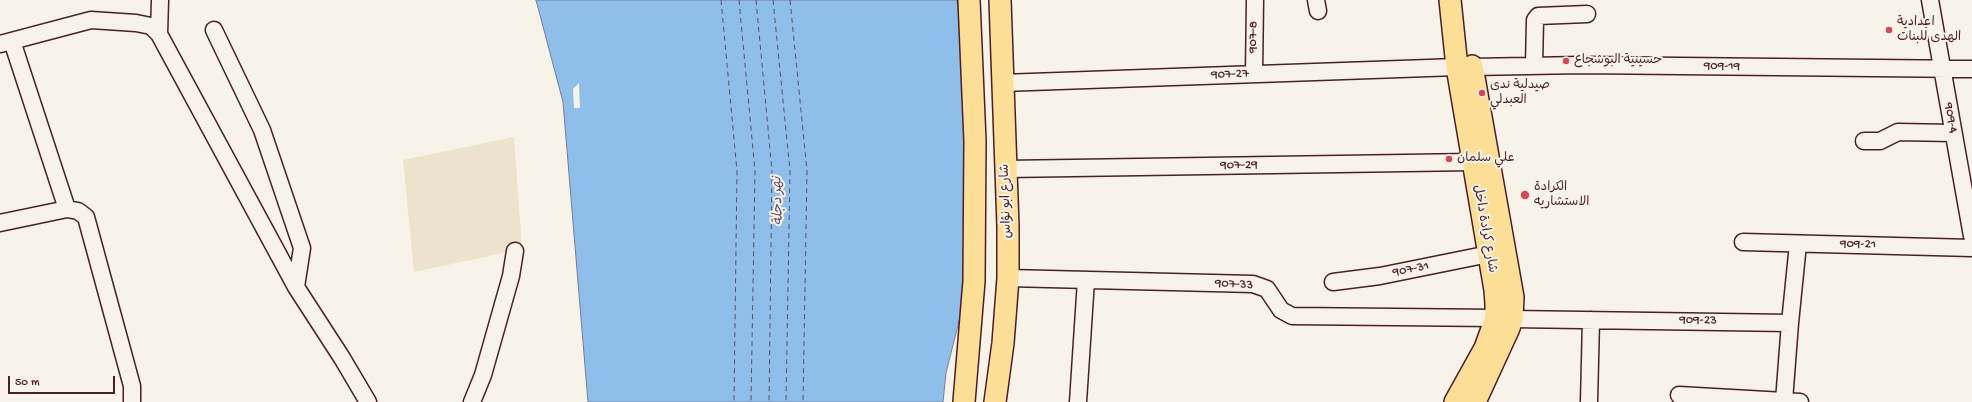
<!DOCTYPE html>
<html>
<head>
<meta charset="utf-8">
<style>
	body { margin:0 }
	#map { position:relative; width:1972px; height:402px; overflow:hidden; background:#f7f3e8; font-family:"Gochi Hand",sans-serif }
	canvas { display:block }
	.scale { position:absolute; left:8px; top:376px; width:107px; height:18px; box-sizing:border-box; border:2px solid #4a1f2b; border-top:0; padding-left:5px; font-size:12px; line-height:14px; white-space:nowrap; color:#4a1f2b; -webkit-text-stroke:3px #f7f3e8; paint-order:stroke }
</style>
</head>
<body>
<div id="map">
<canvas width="1972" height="402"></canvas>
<div class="scale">50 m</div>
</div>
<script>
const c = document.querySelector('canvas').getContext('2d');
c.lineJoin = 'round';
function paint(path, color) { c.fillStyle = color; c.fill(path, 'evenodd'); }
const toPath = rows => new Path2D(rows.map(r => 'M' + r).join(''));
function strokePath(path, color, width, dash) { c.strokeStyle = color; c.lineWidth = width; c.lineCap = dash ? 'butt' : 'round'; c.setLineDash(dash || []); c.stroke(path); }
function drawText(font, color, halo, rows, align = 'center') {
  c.font = font + ' "Gochi Hand","Playpen Sans Arabic",sans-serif'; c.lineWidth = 4; c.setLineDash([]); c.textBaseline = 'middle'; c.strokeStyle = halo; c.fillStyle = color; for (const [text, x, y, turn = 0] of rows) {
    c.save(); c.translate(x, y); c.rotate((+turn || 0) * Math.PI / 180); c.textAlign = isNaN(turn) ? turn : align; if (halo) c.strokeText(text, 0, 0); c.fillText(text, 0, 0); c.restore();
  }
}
paint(toPath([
	[514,137,522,249,414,272,403,160]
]), '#ede2cc');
const water = toPath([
	[536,0,957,0,968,97,964,301,946,373,943,402,588,402,563,102,536,0]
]);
paint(water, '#8ebee9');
strokePath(water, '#737e9d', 1);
paint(toPath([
	[579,83,580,108,574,108,573,89]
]), '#f7f3e8');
strokePath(toPath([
	[721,0,737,171,734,402],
	[739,0,755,171,751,402],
	[756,0,772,171,769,402],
	[773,0,790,171,786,402],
	[790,0,807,171,803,402]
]), '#5e4f64', 1, [5, 4]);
const minor = toPath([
	[1316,0,1318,11],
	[1930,0,1972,236],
	[214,30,262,130,302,248,296,287],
	[159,34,160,0],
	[12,41,67,209],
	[0,44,91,20,136,23,151,26,159,34,296,287,342,358,368,402],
	[1534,66,1535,20,1538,16,1587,14],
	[1472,67,1582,65,1972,69],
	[1254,74,1255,0],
	[1002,83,1457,67],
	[1864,141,1880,141,1898,132,1953,133],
	[1006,169,1472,162],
	[0,223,67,209,78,211,86,217,132,386,132,402],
	[1743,242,1972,248],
	[1008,278,1253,284,1267,289,1281,310,1292,316,1496,318],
	[1333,282,1380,276,1489,254],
	[1512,319,1790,323,1784,401,1800,402],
	[1790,323,1798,244],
	[1679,395,1784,401],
	[472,402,483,375,511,276,515,251],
	[1078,402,1086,280],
	[1589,402,1591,320]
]);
const major = toPath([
	[1450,0,1457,67,1495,290,1496,304,1496,318,1485,348,1455,402],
	[1472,66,1513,297,1512,319,1509,328,1475,402],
	[964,402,974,281,975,141,969,0],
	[995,402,1003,343,1008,278,1008,226,1000,0]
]);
strokePath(minor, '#4a1f2b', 19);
strokePath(major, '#4a1f2b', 24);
strokePath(minor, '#f7f3e8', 16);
strokePath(major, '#fdde96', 21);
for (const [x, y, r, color] of [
	[1889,30,4,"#d1495b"],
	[1566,61,4,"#d1495b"],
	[1482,93,4,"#d1495b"],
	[1449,159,4,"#d1495b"],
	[1525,195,5,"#d1495b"]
]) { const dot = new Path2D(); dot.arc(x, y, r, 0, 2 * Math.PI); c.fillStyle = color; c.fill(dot); strokePath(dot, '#f7f3e8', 1.5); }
drawText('13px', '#4a1f2b', '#f7f3e8', [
	["اعدادية",1897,23],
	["الهدى للبنات",1897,38],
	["حسينية البوشجاع",1574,61],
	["صيدلية ندى",1490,86],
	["العبدلي",1490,101],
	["علي سلمان",1457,159],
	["الكرادة",1534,188],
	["الاستشاريه",1534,203]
], 'left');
drawText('13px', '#4a1f2b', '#f7f3e8', [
	["907-8",1254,37,-89],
	["909-19",1722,67,1],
	["907-27",1230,75,-2],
	["909-4",1950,118,80],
	["907-29",1239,166,-1],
	["شارع ابو نؤاس",1007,201,-92],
	["شارع كرادة داخل",1484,229,80],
	["909-21",1858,245,1],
	["907-31",1411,270,-11],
	["907-33",1234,285,3],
	["909-23",1698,321,1]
]);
drawText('italic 14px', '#5e4f64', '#f7f3e8', [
	["نهر دجلة",779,201,-92]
]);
</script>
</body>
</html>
